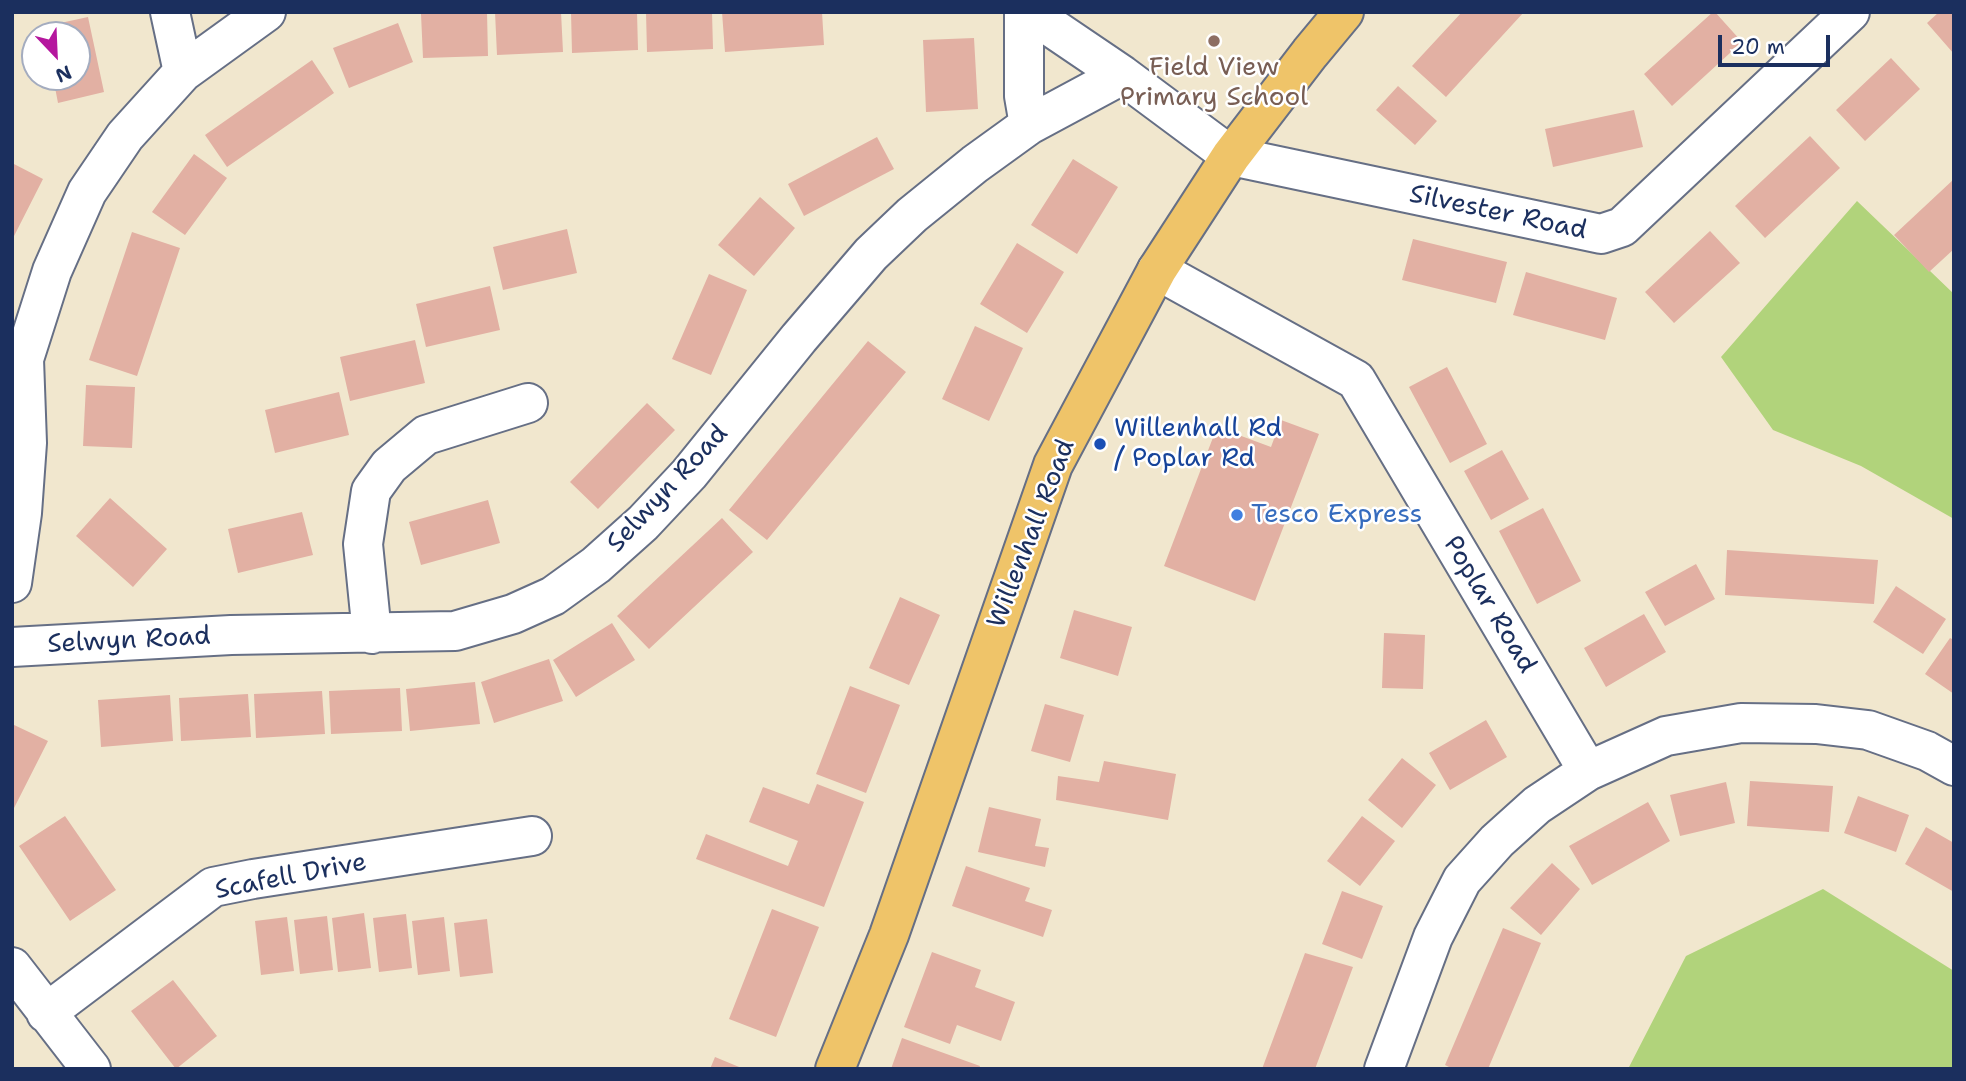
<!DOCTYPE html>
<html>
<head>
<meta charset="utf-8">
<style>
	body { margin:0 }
	#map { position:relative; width:1966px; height:1081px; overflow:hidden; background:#f1e7ce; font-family:"Shantell Sans",sans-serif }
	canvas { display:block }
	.frame { position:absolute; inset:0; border:14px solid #1b2f5e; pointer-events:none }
	.north { position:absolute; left:21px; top:21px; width:70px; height:70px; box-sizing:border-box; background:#fff; border:2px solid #a4acbf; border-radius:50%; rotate:157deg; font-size:19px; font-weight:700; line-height:28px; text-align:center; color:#1b2f5e }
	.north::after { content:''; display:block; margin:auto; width:24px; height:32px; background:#b5179e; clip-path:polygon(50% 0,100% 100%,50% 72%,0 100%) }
	.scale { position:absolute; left:1718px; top:35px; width:112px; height:32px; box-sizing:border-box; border:4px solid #1b2f5e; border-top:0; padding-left:9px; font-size:21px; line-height:24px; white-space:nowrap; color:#1b2f5e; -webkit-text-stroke:5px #fff; paint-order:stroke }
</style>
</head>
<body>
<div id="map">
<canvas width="1966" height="1081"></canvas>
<div class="frame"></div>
<div class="north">N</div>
<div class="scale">20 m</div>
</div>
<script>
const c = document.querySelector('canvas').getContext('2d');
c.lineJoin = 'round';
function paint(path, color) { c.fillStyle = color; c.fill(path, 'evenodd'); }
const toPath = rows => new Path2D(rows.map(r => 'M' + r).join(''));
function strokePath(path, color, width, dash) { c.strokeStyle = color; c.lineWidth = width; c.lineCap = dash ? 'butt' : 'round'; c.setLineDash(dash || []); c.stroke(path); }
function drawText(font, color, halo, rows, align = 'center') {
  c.font = font + ' "Shantell Sans",sans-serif'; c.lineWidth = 5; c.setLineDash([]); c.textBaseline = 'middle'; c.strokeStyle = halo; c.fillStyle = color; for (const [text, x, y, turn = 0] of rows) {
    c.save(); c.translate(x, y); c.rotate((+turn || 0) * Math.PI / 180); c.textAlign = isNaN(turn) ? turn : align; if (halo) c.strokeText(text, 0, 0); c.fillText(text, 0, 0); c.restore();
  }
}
paint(toPath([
	[1857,201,1954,294,1954,519,1861,466,1773,430,1721,357],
	[1823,889,1954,971,1954,1069,1628,1069,1686,956]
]), '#b1d37b');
paint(toPath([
	[487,12,488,56,423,58,421,14],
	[495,12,561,12,563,52,497,55],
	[571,12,637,12,638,50,572,53],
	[646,12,712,12,713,49,647,52],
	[722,12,822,12,824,45,725,52],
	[1462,12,1524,12,1446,97,1412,66],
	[1713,12,1715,12,1742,42,1672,106,1644,74],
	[1939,12,1954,12,1954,54,1927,23],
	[88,17,104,92,58,103,53,77,77,77,77,35,43,35,42,27],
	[398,23,413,62,349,88,333,48],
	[974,38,978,109,926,112,923,40],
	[1891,58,1920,89,1865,141,1836,110],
	[312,60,334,93,227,167,205,135],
	[1398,86,1437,121,1415,145,1376,110],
	[1634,110,1643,147,1553,167,1545,129],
	[1810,136,1840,168,1765,238,1735,206],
	[877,137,894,169,804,216,788,184],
	[194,154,227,178,185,235,152,212],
	[1073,159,1118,187,1077,254,1031,225],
	[12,163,43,179,12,240],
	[1954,179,1954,249,1929,272,1894,235],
	[760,197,795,228,754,276,718,245],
	[567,229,577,273,503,290,493,247],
	[1710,231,1740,263,1674,323,1645,292],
	[132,232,180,248,137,376,89,360],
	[1413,239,1507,262,1496,303,1402,280],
	[1017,243,1064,272,1027,333,980,304],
	[1526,272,1617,298,1605,340,1513,315],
	[709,274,747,290,711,375,672,359],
	[490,286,500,330,426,347,416,304],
	[975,326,1023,348,989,421,942,399],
	[415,340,425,383,350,401,340,357],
	[868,341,906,372,767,540,729,510],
	[1447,367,1487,444,1450,463,1409,387],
	[86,385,135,387,132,448,83,446],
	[339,392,349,435,275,453,265,410],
	[647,403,675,430,598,509,570,482],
	[1281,420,1319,434,1255,601,1164,566,1217,427,1271,447],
	[1502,450,1529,499,1491,520,1464,471],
	[110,498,167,549,133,587,76,536],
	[488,500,500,543,421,565,409,522],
	[1543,508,1581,581,1537,604,1499,531],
	[302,512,313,555,238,573,228,529],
	[722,518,753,552,649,649,617,616],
	[1727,550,1878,560,1874,604,1725,595],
	[1696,564,1715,599,1665,626,1645,592],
	[1896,586,1946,619,1923,654,1873,622],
	[900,597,940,615,909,685,869,668],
	[1074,610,1132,627,1118,676,1060,658],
	[1644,614,1666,652,1606,687,1584,648],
	[612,623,635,660,576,697,553,660],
	[1384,633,1425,635,1423,689,1382,688],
	[1950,638,1954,640,1954,694,1925,674],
	[549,659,563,701,494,723,481,682],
	[475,682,480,724,410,731,406,689],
	[850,686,900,705,866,793,816,774],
	[400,688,402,731,331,734,329,691],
	[322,691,325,734,256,738,254,694],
	[248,694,251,737,181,741,179,698],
	[170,695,173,741,101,747,98,700],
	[1045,704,1084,715,1070,762,1031,751],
	[1486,720,1507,757,1450,790,1429,753],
	[12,724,48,741,12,812],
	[1402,758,1436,785,1402,828,1368,800],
	[1104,761,1176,774,1168,820,1056,800,1058,776,1099,782],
	[1750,781,1833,786,1829,832,1747,826],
	[1726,782,1735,823,1680,836,1670,795],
	[817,784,864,802,824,907,696,859,706,834,788,866,798,841,749,822,763,787,809,804],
	[1858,796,1909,815,1896,852,1844,833],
	[1648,802,1670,841,1592,885,1569,846],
	[989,807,1041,819,1035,846,1049,848,1045,867,978,852],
	[65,816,116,890,70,921,19,846],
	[1362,816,1395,841,1360,886,1327,861],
	[1926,827,1954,843,1954,892,1905,864],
	[1552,863,1580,889,1541,935,1510,908],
	[966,866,1030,888,1025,901,1052,910,1043,937,952,906],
	[1342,891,1383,906,1362,959,1322,944],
	[772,909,819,927,776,1037,729,1019],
	[364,913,371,968,338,972,332,918],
	[406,914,412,968,379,972,373,918],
	[327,916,333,970,300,974,294,920],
	[287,917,294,971,261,975,255,921],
	[444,917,450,971,418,975,412,921],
	[487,919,493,973,460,977,454,923],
	[1503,928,1541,943,1488,1069,1453,1069,1445,1065],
	[932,952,981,970,975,987,1015,1002,1001,1041,957,1025,950,1044,904,1027],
	[1305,953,1353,967,1315,1069,1262,1069],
	[173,980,217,1036,176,1069,131,1011],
	[902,1038,980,1066,979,1069,891,1069],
	[715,1057,744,1069,710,1069]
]), '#e2b0a3');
const minor = toPath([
	[170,12,183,72],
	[1024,12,1024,96,1029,125],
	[1029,12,1122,75,1231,156,1601,234,1622,227,1850,12],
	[1157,270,1356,380,1588,771],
	[12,583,22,513,27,443,24,359,52,271,87,192,125,136,183,72,266,12],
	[372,634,363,544,371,491,389,466,426,435,528,403],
	[12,647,231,635,455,631,513,614,553,596,596,565,643,523,689,474,799,338,871,254,912,215,975,164,1029,125,1122,75],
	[12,967,91,1069],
	[46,1013,213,887,253,879,532,836],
	[1384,1069,1433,937,1462,880,1497,841,1537,805,1588,771,1666,736,1741,723,1816,724,1868,730,1927,751,1954,766]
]);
const major = toPath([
	[835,1069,889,935,1053,465,1157,270,1231,156,1310,53,1344,12]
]);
strokePath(minor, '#666f85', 42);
strokePath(major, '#666f85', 42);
strokePath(minor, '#fff', 38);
strokePath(major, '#efc469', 38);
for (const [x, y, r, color] of [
	[1214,41,7,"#8d6e63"],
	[1100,444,7,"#1a4fb4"],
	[1237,515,7,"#3f7fe0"]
]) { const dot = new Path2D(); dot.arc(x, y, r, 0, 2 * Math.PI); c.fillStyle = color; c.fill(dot); strokePath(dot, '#fff', 2.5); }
drawText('26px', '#785e54', '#fff', [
	["Field View",1214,68],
	["Primary School",1214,98]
]);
drawText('26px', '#1b2f5e', '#fff', [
	["Silvester Road",1498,213,12],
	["Selwyn Road",668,489,-47],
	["Willenhall Road",1032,534,-69],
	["Poplar Road",1489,605,59],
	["Selwyn Road",129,641,-3],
	["Scafell Drive",291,877,-11]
]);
drawText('26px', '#164399', '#fff', [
	["Willenhall Rd",1114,429],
	["/ Poplar Rd",1114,459]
], 'left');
drawText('26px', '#366cbe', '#fff', [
	["Tesco Express",1251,515]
], 'left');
</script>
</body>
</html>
